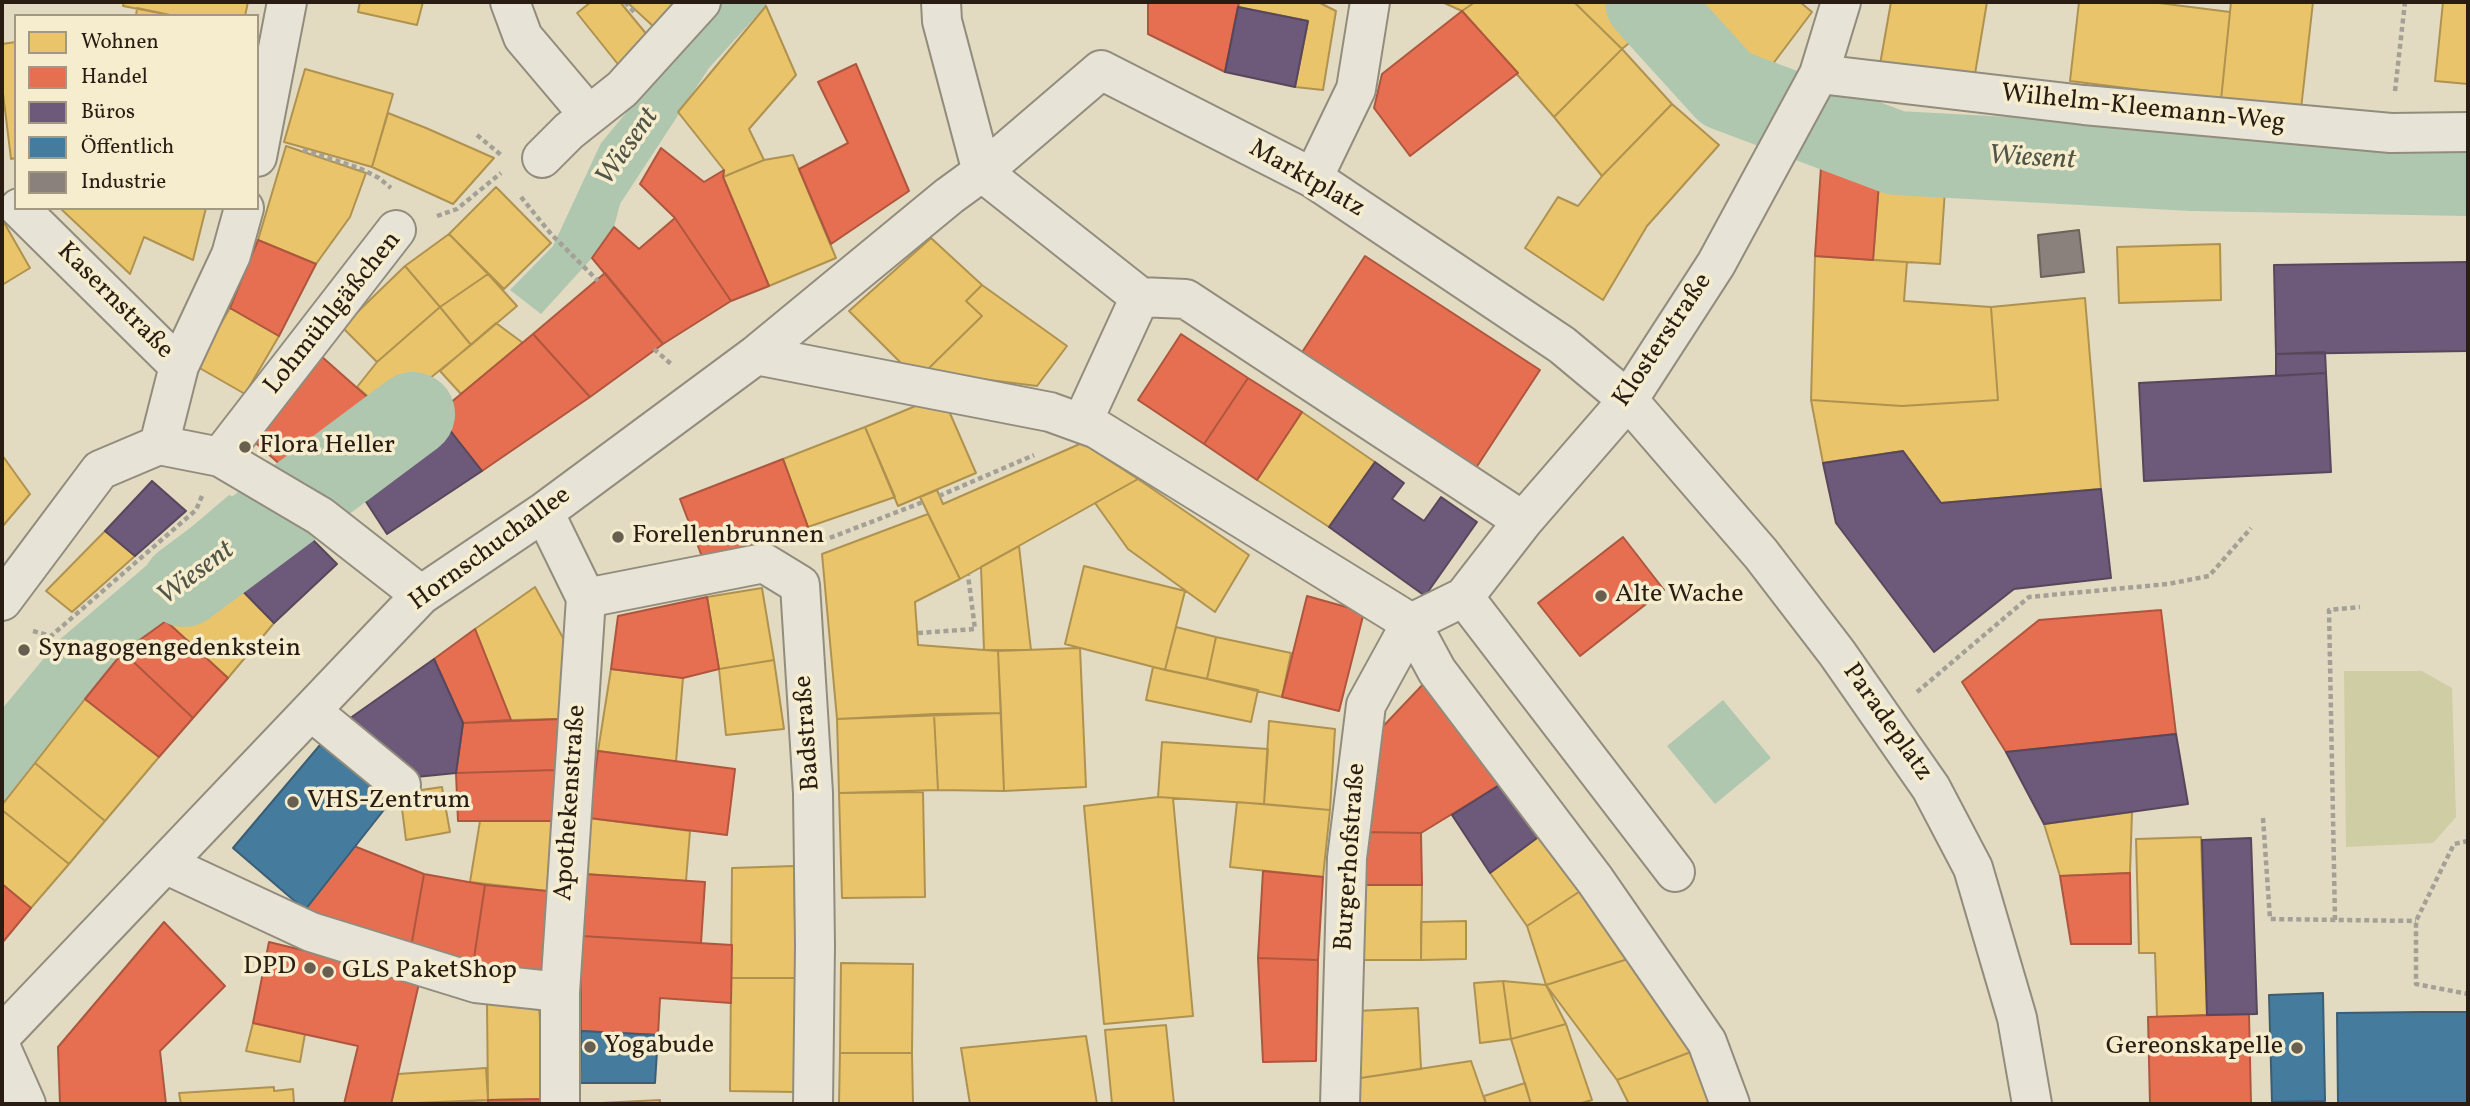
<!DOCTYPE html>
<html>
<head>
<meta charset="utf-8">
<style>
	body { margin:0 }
	#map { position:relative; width:2470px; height:1106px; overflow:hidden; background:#e2dbc2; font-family:Vollkorn,serif }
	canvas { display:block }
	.frame { position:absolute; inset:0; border:4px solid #281c13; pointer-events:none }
	.legend { position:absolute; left:14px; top:14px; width:245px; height:196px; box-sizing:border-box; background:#f5edce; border:2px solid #a39983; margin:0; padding:9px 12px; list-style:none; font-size:21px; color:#281c13 }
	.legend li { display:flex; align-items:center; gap:14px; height:35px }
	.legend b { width:35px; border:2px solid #a39983 }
</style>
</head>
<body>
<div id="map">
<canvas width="2470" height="1106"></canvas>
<div class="frame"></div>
<ul class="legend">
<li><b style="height:19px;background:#e9c46a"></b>Wohnen</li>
<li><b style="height:19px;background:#e76f51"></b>Handel</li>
<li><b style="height:19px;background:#6d597a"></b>Büros</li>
<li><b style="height:19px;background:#457b9d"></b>Öffentlich</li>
<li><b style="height:19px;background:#8a817c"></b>Industrie</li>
</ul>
</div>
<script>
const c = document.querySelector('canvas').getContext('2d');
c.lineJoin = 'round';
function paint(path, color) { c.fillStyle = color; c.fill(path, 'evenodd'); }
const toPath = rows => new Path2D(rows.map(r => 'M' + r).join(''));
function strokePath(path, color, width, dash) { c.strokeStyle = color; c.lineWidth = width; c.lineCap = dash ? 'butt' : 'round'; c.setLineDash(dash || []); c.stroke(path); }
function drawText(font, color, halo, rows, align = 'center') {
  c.font = font + ' Vollkorn,serif'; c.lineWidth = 7; c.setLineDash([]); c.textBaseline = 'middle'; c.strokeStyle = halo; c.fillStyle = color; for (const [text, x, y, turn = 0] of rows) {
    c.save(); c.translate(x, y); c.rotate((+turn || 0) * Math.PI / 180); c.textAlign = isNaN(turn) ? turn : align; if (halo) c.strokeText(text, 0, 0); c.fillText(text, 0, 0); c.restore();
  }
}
paint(toPath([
	[2344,671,2422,671,2452,688,2456,817,2433,843,2346,847]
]), '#cfcda3');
paint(toPath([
	[718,2,769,2,709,68,620,204,614,227,592,258,541,314,510,290,553,246,601,143],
	[229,495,298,525,85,699,2,805,2,709,58,641],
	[1723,700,1771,758,1715,804,1667,746]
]), '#b0c7af');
const homes = toPath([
	[124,2,248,2,245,16,175,16,123,6,124,2],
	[360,2,423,2,417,25,358,12,360,2],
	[591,2,620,2,653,42,621,68,577,13,591,2],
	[629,2,678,2,655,28,628,3,629,2],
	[1239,2,1318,2,1336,11,1323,90,1295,87,1308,21,1238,7,1239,2],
	[1442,2,1475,2,1462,11,1442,2],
	[1475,2,1574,2,1622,49,1554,117,1462,11,1475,2],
	[1579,2,1624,2,1648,27,1622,49,1576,4,1579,2],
	[1683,2,1800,2,1812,12,1763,77,1683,2],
	[1891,2,1987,2,1973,86,1879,70,1891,2],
	[2079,2,2151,2,2230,12,2221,100,2070,81,2079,2],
	[2231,2,2313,2,2301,109,2221,100,2231,2],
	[2443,2,2468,2,2468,84,2435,81,2443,2],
	[766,6,796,75,749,129,764,160,723,177,724,170,678,112,766,6],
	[137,8,175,16,136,16,137,8],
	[16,42,16,158,11,159,2,85,2,44,16,42],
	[1622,49,1672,104,1602,176,1554,117,1622,49],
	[305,69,393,94,372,167,284,142,305,69],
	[1672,104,1719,145,1647,226,1603,300,1525,248,1558,197,1578,206,1602,176,1672,104],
	[388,113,426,128,494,158,453,204,372,167,388,113],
	[286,146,366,173,350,217,316,264,258,240,286,146],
	[793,155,836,258,769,286,723,177,764,160,793,155],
	[1880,170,1946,175,1940,264,1873,260,1880,170],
	[496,187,551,243,504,289,449,234,496,187],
	[60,208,206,208,193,260,144,237,130,274,60,208],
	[2,219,30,268,2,285,2,219],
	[449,234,488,274,440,307,405,266,449,234],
	[931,238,982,285,966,301,982,316,925,372,907,369,849,311,931,238],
	[2220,244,2221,300,2119,303,2117,247,2220,244],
	[1815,256,1907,262,1904,301,1991,307,1998,400,1902,406,1811,400,1815,256],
	[405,266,440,307,377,362,342,327,405,266],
	[488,274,517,306,471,345,440,307,488,274],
	[982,285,1067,346,1037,386,925,372,982,316,966,301,982,285],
	[2085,298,2101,489,1941,503,1903,451,1823,463,1811,400,1902,406,1998,400,1991,307,2085,298],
	[440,307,471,345,387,413,357,387,377,362,440,307],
	[230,308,279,336,245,394,196,366,230,308],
	[496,323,523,343,461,394,440,371,496,323],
	[942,395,976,473,898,506,865,427,942,395],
	[1302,412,1375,462,1329,527,1257,480,1302,412],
	[865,427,895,497,808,527,783,459,865,427],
	[1082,443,1138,479,960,579,920,497,937,490,943,504,1082,443],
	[2,455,30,494,2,527,2,455],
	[1138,479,1249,555,1215,612,1128,549,1095,503,1138,479],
	[928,514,960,579,915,602,918,645,998,651,1001,713,837,719,822,554,928,514],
	[105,531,135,556,72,612,46,591,105,531],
	[1019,546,1031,650,984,650,981,567,1019,546],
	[1084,566,1185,591,1165,670,1065,644,1084,566],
	[227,575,274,623,228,678,166,621,227,575],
	[535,587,567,645,560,719,511,720,475,629,535,587],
	[762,588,774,660,719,669,707,597,762,588],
	[1176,627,1216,637,1207,679,1165,670,1176,627],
	[1216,637,1291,653,1282,697,1207,679,1216,637],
	[1080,648,1086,787,1004,791,998,651,1080,648],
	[774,660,784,729,726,735,719,669,774,660],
	[1153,667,1258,690,1251,722,1146,700,1153,667],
	[611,669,683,678,676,762,598,751,611,669],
	[85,699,159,757,105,821,35,763,85,699],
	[1001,713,1004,791,938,790,934,714,1001,713],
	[934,714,938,790,839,793,837,719,934,714],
	[1269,721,1335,729,1330,810,1264,804,1269,721],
	[1162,742,1268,749,1264,804,1158,797,1162,742],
	[35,763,105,821,69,864,2,810,2,805,35,763],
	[442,787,450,832,406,840,400,793,442,787],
	[923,792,925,897,842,898,839,793,923,792],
	[1158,797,1173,798,1193,1016,1104,1024,1084,806,1158,797],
	[1237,802,1330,810,1323,877,1230,867,1237,802],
	[2,810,69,864,31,908,2,884,2,810],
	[2132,812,2130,873,2060,876,2044,824,2132,812],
	[589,818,690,831,686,881,584,874,589,818],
	[480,821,552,821,547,891,470,882,480,821],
	[1541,835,1585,888,1527,926,1490,873,1541,835],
	[2201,837,2207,1015,2157,1017,2155,953,2139,953,2136,839,2201,837],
	[794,866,796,978,731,978,732,868,794,866],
	[1363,885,1422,885,1421,960,1362,960,1363,885],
	[1585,888,1631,958,1546,985,1527,926,1585,888],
	[1466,921,1466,959,1421,960,1421,922,1466,921],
	[1631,958,1696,1050,1617,1080,1546,985,1631,958],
	[841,963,913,964,912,1053,840,1053,841,963],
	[731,978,796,978,796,1092,730,1091,731,978],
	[1503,981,1511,1039,1480,1043,1474,983,1503,981],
	[1503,981,1546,985,1566,1024,1511,1039,1503,981],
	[487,1004,539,1004,544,1099,488,1100,487,1004],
	[1418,1008,1421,1069,1354,1079,1357,1011,1418,1008],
	[253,1023,305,1034,300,1062,246,1051,253,1023],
	[1566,1024,1592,1100,1578,1104,1531,1104,1511,1039,1566,1024],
	[1166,1025,1174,1104,1112,1104,1105,1030,1166,1025],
	[1086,1036,1097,1104,970,1104,961,1048,1086,1036],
	[1696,1050,1719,1104,1629,1104,1617,1080,1696,1050],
	[840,1053,912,1053,913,1104,839,1104,840,1053],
	[1471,1061,1486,1104,1354,1104,1354,1079,1471,1061],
	[486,1068,488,1100,391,1104,398,1074,486,1068],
	[1525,1083,1531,1104,1486,1104,1484,1096,1525,1083],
	[274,1087,274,1091,293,1089,294,1104,181,1104,179,1093,274,1087],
	[488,1100,488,1104,422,1104,488,1100],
	[660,1100,660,1104,582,1104,660,1100]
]);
paint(homes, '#e9c46a');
strokePath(homes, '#af9250', 2);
const shops = toPath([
	[1148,2,1239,2,1225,72,1148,34,1148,2],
	[1462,11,1518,73,1410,156,1374,108,1382,74,1462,11],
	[856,64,909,191,831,244,799,169,848,143,818,82,856,64],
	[661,148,704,182,724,170,723,177,769,286,731,301,675,218,640,184,661,148],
	[1821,167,1880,170,1873,260,1815,256,1821,167],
	[675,218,731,301,663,344,592,258,614,227,639,249,675,218],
	[258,240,316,264,279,336,230,308,258,240],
	[1365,256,1540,370,1472,474,1297,360,1365,256],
	[605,273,663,344,590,397,533,334,605,273],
	[533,334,590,397,482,471,437,414,533,334],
	[1181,334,1248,378,1204,444,1138,400,1181,334],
	[321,356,373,402,301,483,249,437,321,356],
	[1248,378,1302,412,1257,480,1204,444,1248,378],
	[783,459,808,527,706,567,680,499,783,459],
	[1623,537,1664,590,1580,656,1538,603,1623,537],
	[1307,596,1364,612,1339,711,1282,697,1307,596],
	[707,597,719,669,683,678,611,669,618,616,707,597],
	[2161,610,2176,734,2006,752,1962,682,2039,620,2161,610],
	[166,621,228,678,193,718,123,652,166,621],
	[475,629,511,720,463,723,434,659,475,629],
	[123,652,193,718,159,757,85,699,123,652],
	[1429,678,1501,784,1421,833,1363,832,1372,738,1429,678],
	[560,719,556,770,456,773,463,723,560,719],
	[598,751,735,769,727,835,589,818,598,751],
	[556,770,552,821,458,821,456,773,556,770],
	[1363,832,1421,833,1422,885,1363,885,1363,832],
	[354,846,424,874,410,953,305,910,354,846],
	[1263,871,1323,877,1318,960,1258,958,1263,871],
	[2130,873,2131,944,2071,944,2060,876,2130,873],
	[424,874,485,885,473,965,410,953,424,874],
	[584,874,705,882,701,943,581,936,584,874],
	[2,884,31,908,2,943,2,884],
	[485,885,547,891,547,973,473,965,485,885],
	[164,922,225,986,160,1051,166,1104,60,1104,58,1047,164,922],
	[581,936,732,945,731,1003,660,998,658,1035,581,1031,581,936],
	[269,942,420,979,391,1104,344,1104,358,1046,253,1023,269,942],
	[1258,958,1318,960,1316,1061,1263,1062,1258,958],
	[2249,1014,2251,1104,2150,1104,2148,1017,2249,1014],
	[544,1099,544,1104,488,1104,488,1100,544,1099]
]);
paint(shops, '#e76f51');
strokePath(shops, '#ae563e', 2);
const offices = toPath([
	[1238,7,1308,21,1295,87,1225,72,1238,7],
	[2468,262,2468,351,2276,354,2274,265,2468,262],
	[2325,352,2326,373,2276,376,2276,354,2325,352],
	[2326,373,2331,472,2144,481,2139,383,2326,373],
	[437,414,482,471,387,534,348,474,437,414],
	[1903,451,1941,503,2101,489,2111,578,2014,589,1934,652,1836,523,1823,463,1903,451],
	[1375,462,1404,483,1392,499,1424,521,1441,497,1477,522,1425,596,1329,527,1375,462],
	[152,481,186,511,135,556,105,531,152,481],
	[298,525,337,564,274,623,227,575,298,525],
	[434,659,463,723,456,773,406,778,339,726,434,659],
	[2176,734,2188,804,2044,824,2006,752,2176,734],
	[1501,784,1541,835,1490,873,1452,815,1501,784],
	[2251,838,2257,1014,2207,1015,2202,840,2251,838]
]);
paint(offices, '#6d597a');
strokePath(offices, '#58475b', 2);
const public = toPath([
	[331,732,398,792,305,910,233,848,331,732],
	[2323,993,2325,1101,2272,1102,2269,995,2323,993],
	[2423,1012,2468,1012,2468,1104,2338,1104,2337,1013,2423,1012],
	[581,1031,658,1035,655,1083,580,1083,581,1031]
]);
paint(public, '#457b9d');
strokePath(public, '#3c5e74', 2);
const industry = toPath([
	[2079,230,2084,272,2041,277,2038,235,2079,230]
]);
paint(industry, '#8a817c');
strokePath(industry, '#6d635c', 2);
strokePath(toPath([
	[1647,2,1726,89,1896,153,2193,169,2468,174],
	[184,585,413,414]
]), '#b0c7af', 84);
const minor = toPath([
	[510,2,523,37,589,115],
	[941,2,942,21,982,172,1140,297,1186,299,1523,521],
	[1819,74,2084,105,2391,133,2468,132],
	[257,157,287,2],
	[542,158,569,131,622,89,701,2],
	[1313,178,1356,89,1370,2],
	[19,208,179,366],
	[756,355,1050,412,1097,429,1411,623,1437,671,1595,880,1707,1042,1730,1104],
	[1082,423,1140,297],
	[159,445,179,366,231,255,244,208],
	[220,457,396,230],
	[544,512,586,598,560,992,560,1104],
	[1464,597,1675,872],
	[586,598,764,563,800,585,813,793,815,946,813,1104],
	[2,601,100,470,159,445,220,457,320,516,421,595],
	[1411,623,1464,597,1523,521,1628,400,1716,264,1819,74,1841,2],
	[311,711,401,785],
	[165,864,311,932,476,983,560,992],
	[2,1035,421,595,544,512,756,355,949,196,982,172,1101,70,1313,178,1562,345,1628,400,1761,554,1837,653,1931,788,1973,868,2017,1018,2032,1104],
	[2,1050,26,1104],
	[1340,1104,1347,858,1366,705,1411,623]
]);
strokePath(minor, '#928c7d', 42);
strokePath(toPath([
	[625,2,634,12],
	[2395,91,2405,2],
	[477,135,501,155],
	[303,150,359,168,379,178,391,188],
	[521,197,551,234,598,281],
	[437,216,457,209,501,173],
	[654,349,671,364],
	[939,496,1034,455],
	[814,544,923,502],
	[33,631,51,636,196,510,202,496],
	[918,633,975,629,968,575],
	[1917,692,2029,597,2168,584,2209,576,2251,528],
	[2263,818,2270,919,2416,921],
	[2468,841,2454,844,2416,921,2416,984,2468,994],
	[2335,920,2329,610,2360,607]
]), '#a4a095', 4.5, [5, 3.5]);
strokePath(minor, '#e7e4d7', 38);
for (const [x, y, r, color] of [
	[245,447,7,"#695f50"],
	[618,537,7,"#695f50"],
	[1601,596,7,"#695f50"],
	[24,650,7,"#695f50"],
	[293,802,7,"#695f50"],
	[310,968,7,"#695f50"],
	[328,972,7,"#695f50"],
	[590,1047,7,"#695f50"],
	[2297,1048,7,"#695f50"]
]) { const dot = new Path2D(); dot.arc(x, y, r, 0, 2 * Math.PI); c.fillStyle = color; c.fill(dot); strokePath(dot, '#f5edce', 2.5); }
drawText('26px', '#281c13', '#f5edce', [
	["Wilhelm-Kleemann-Weg",2143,110,6],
	["Marktplatz",1306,180,30],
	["Kasernstraße",114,302,45],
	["Lohmühlgäßchen",334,314,-51],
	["Klosterstraße",1664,341,-56],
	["Hornschuchallee",491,550,-36],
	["Paradeplatz",1886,723,55],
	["Badstraße",809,733,-94],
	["Apothekenstraße",572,803,-86],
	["Burgerhofstraße",1352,857,-86]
]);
drawText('26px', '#281c13', '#f5edce', [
	["Flora Heller",259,447],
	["Forellenbrunnen",632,537],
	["Alte Wache",1615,596],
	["Synagogengedenkstein",38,650],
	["VHS-Zentrum",307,802],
	["DPD",296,968,"right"],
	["GLS PaketShop",342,972],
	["Yogabude",604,1047],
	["Gereonskapelle",2283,1048,"right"]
], 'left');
drawText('italic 28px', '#505547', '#f5edce', [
	["Wiesent",629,148,-55],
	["Wiesent",2032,160,3],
	["Wiesent",197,575,-37]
]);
</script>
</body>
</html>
